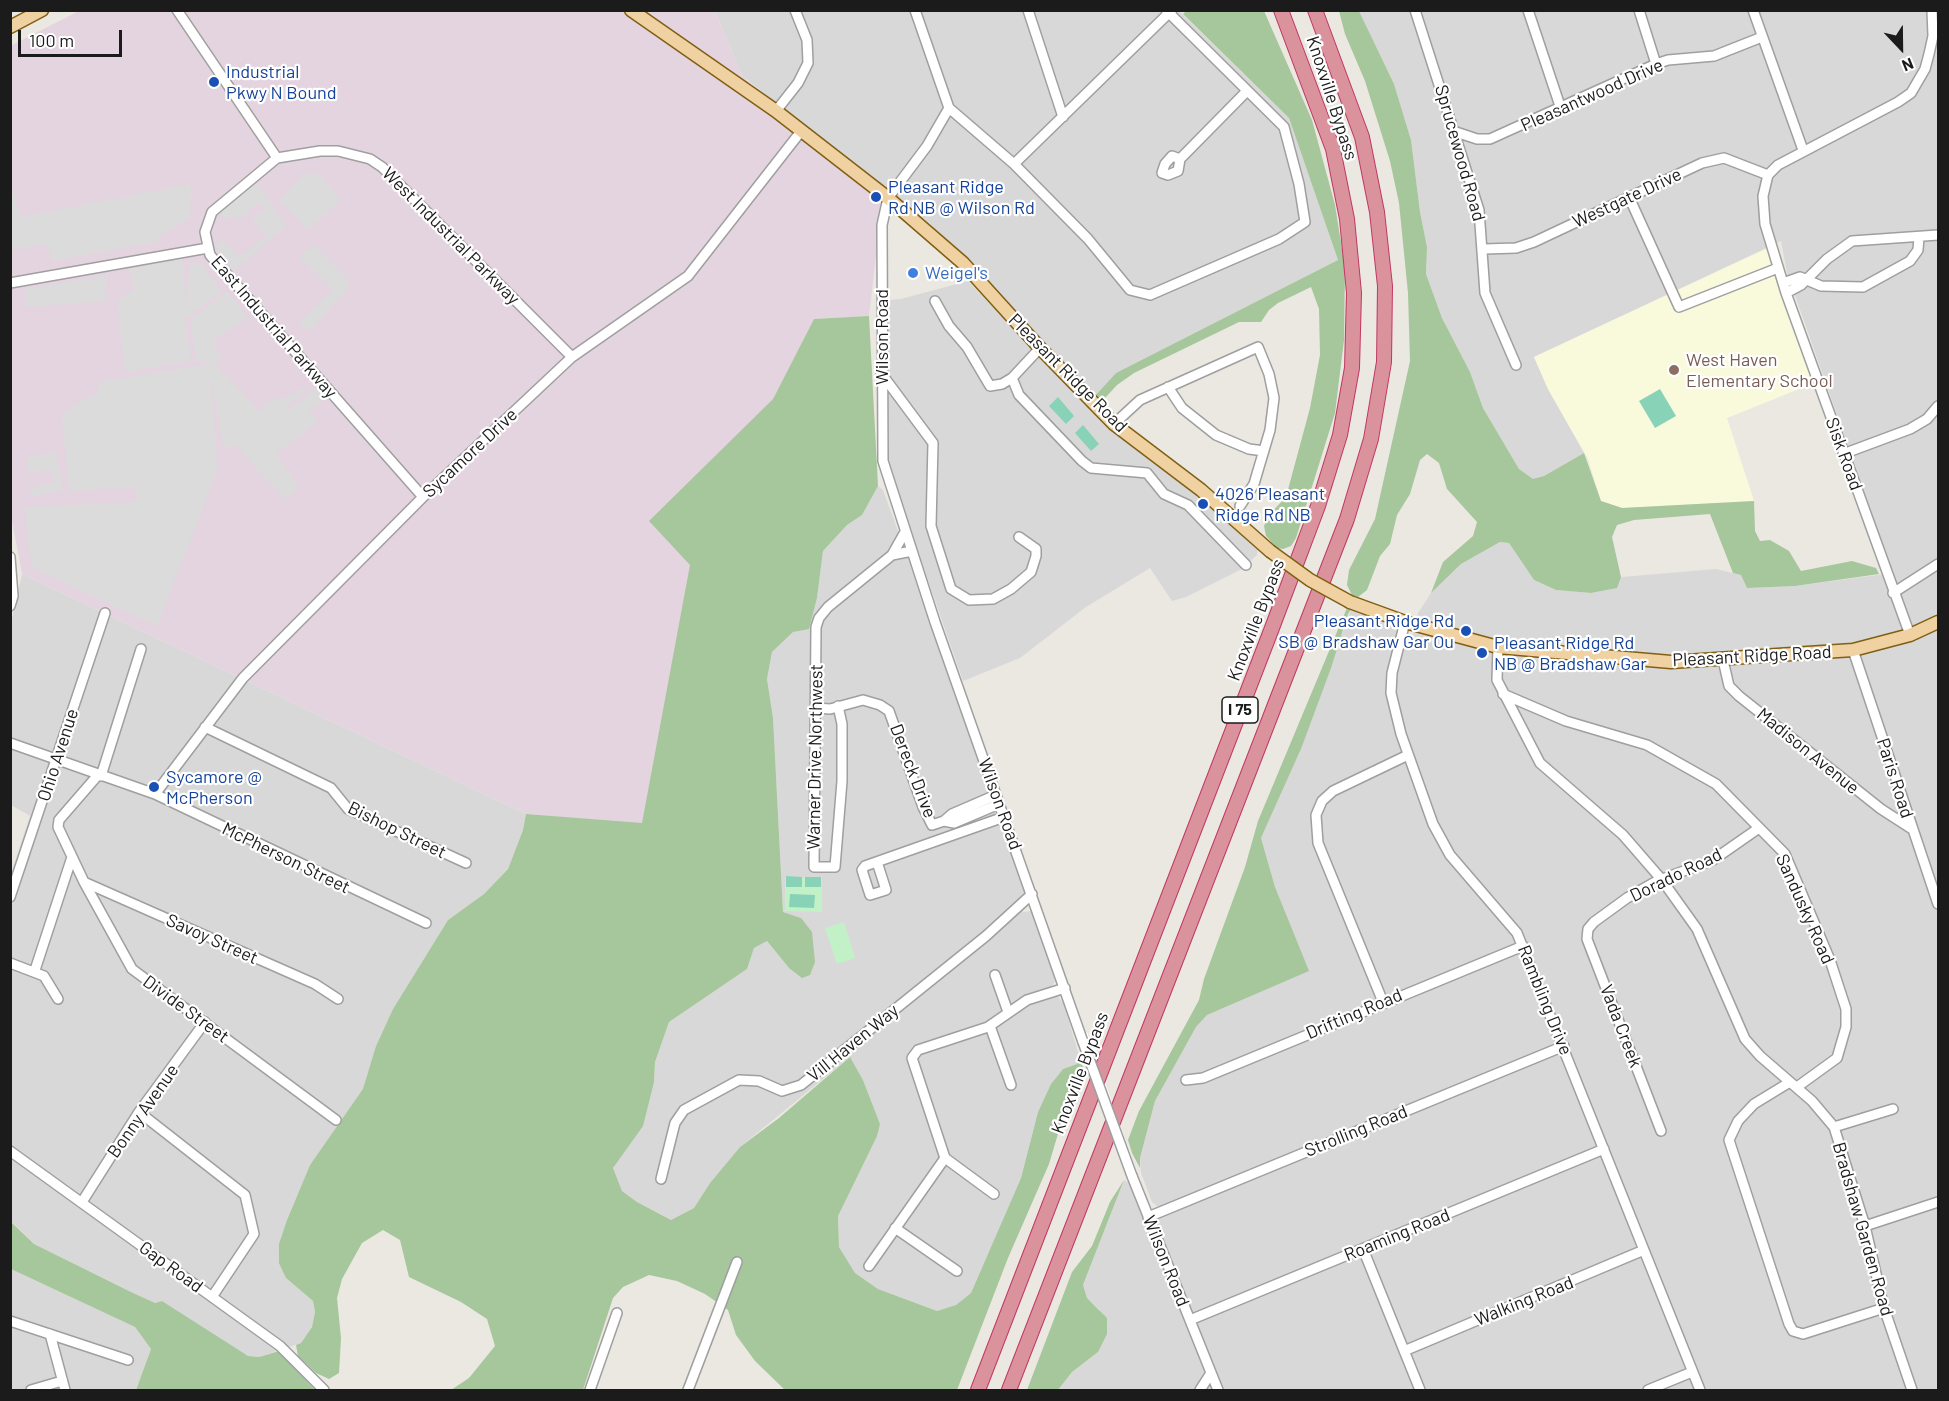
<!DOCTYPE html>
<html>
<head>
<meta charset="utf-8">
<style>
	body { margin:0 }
	#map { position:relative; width:1949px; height:1401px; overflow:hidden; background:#ebe8e2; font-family:Barlow,sans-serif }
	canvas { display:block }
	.frame { position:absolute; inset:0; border:12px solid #1b1b1b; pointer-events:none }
	.north { position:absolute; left:1871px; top:18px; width:60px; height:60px; -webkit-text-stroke:4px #fff; paint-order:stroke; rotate:158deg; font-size:16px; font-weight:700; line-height:24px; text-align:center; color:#1b1b1b }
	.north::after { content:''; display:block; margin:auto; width:21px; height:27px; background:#1b1b1b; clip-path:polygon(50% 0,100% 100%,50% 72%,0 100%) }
	.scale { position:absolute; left:18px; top:30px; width:104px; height:27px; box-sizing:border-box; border:3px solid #1b1b1b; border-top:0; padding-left:8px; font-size:18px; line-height:21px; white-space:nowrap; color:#1b1b1b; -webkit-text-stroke:4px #fff; paint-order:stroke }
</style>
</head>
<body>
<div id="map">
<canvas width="1949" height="1401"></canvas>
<div class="frame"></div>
<div class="north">N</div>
<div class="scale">100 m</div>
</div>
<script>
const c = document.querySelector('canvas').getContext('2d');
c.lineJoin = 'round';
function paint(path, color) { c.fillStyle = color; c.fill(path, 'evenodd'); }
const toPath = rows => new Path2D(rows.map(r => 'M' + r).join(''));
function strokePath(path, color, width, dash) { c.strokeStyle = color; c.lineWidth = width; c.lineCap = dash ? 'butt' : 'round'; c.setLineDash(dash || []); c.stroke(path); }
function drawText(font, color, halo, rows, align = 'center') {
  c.font = font + ' Barlow,sans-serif'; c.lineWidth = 4.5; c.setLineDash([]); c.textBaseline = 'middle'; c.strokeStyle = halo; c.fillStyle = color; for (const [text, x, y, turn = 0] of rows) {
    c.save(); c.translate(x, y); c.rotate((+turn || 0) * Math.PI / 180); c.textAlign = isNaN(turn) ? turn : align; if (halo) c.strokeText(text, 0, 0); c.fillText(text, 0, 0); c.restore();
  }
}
paint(toPath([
	[715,11,1179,11,1289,118,1338,260,1116,373,1093,398,929,223,742,76],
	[1359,11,1938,11,1938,1390,1058,1390,1072,1372,1098,1352,1100,1310,1087,1298,1083,1285,1124,1180,1129,1183,1149,1232,1156,1229,1156,1222,1162,1216,1158,1207,1152,1202,1141,1173,1140,1158,1155,1101,1196,1027,1207,1015,1308,971,1275,887,1261,838,1301,749,1351,609,1389,624,1396,631,1413,634,1418,613,1431,593,1461,564,1500,542,1509,543,1534,580,1556,590,1591,593,1616,588,1621,577,1716,569,1741,575,1747,588,1795,586,1893,573,1787,273,1781,241,1534,357,1548,389,1584,453,1544,476,1533,480,1519,469,1483,408,1470,372,1442,318,1426,274,1427,247,1420,212,1411,140,1394,84],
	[968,281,1084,403,1195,492,1258,548,1257,555,1240,570,1186,597,1172,601,1150,568,1086,607,1020,658,963,681,891,474,886,437,886,390,888,388,888,300,901,299],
	[878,486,883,490,898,531,899,536,894,545,909,556,1026,894,1019,902,1023,912,1033,911,1050,961,1055,981,1051,988,1064,1004,1079,1056,1077,1064,1063,1069,1051,1084,1038,1112,1021,1178,971,1293,956,1305,937,1311,878,1289,855,1273,839,1247,838,1216,880,1124,863,1080,850,1057,740,1147,710,1183,694,1208,671,1220,637,1202,622,1191,613,1168,654,1082,655,1062,669,1022,747,969,754,948,767,941,789,968,801,918,783,912,773,718,767,679,772,652,793,632,809,628,817,598,823,551,847,525,862,515],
	[22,574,526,814,523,830,508,869,484,894,448,920,393,1009,376,1046,364,1089,310,1165,287,1220,286,1278,313,1301,315,1312,312,1327,301,1343,259,1357,248,1356,235,1350,162,1301,155,1303,131,1292,34,1244,11,1221,10,877,30,816,11,805,10,627],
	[11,1269,135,1327,151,1349,136,1390,11,1390]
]), '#d9d8d8');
paint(toPath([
	[79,11,715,11,742,76,882,204,869,316,814,319,773,399,650,521,691,565,642,824,526,814,22,574,10,510,10,46]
]), '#e4d4e0');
paint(toPath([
	[1768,248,1814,383,1727,418,1754,501,1622,508,1601,501,1588,459,1548,389,1534,357]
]), '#f9fadc');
paint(toPath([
	[1187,10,1264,11,1312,120,1335,205,1345,268,1344,340,1335,413,1296,538,1291,546,1283,549,1277,548,1266,536,1264,526,1269,515,1286,497,1310,408,1320,355,1319,309,1311,287,1278,303,1269,310,1261,322,1239,322,1134,373,1117,385,1105,398,1100,400,1093,398,1116,373,1338,260,1289,118,1183,14],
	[1339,11,1359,11,1394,84,1411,140,1420,212,1427,247,1426,274,1442,318,1470,372,1483,408,1519,469,1533,479,1544,476,1584,453,1601,501,1622,508,1754,501,1755,531,1760,541,1770,540,1789,551,1801,571,1852,561,1876,568,1879,574,1795,586,1747,588,1741,575,1733,573,1710,514,1634,520,1617,525,1612,537,1621,577,1617,588,1591,593,1556,590,1534,580,1509,543,1500,542,1461,564,1431,593,1443,562,1473,536,1477,522,1447,489,1439,463,1427,454,1420,460,1410,494,1397,515,1390,544,1380,556,1367,590,1358,597,1352,595,1347,585,1349,570,1375,519,1410,361,1408,293,1399,203,1390,161,1365,81,1345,34],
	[869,316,878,486,862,515,847,525,823,551,817,598,809,629,793,632,772,652,767,679,773,718,783,912,801,918,812,932,815,962,810,975,802,978,789,968,767,941,754,948,747,969,669,1022,655,1062,654,1082,643,1126,613,1168,622,1191,637,1202,671,1220,694,1208,710,1183,740,1147,779,1118,850,1057,863,1080,880,1124,877,1136,838,1216,839,1247,855,1273,878,1289,937,1311,956,1305,971,1293,1021,1178,1038,1112,1051,1084,1063,1069,1077,1064,1079,1056,1085,1073,1080,1090,1060,1127,1049,1164,1008,1258,957,1390,785,1390,755,1361,736,1335,728,1310,705,1294,677,1281,649,1275,623,1287,613,1298,583,1390,451,1390,469,1378,495,1346,487,1319,461,1302,409,1277,400,1240,383,1230,362,1243,342,1279,337,1298,341,1338,339,1373,329,1379,316,1373,298,1356,296,1345,301,1343,312,1327,315,1312,313,1301,286,1278,279,1263,279,1244,287,1220,310,1165,363,1089,376,1046,393,1009,448,920,484,894,508,869,523,830,526,814,642,823,690,565,649,521,773,399,814,319],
	[1347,608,1351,609,1348,614,1331,668,1301,749,1261,838,1275,887,1309,971,1207,1015,1196,1027,1155,1101,1140,1158,1140,1168,1132,1153,1128,1140,1139,1111,1199,1000,1204,979,1245,867,1258,821],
	[1124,1180,1083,1285,1087,1298,1107,1318,1107,1334,1098,1352,1072,1372,1058,1390,1027,1390,1072,1272,1092,1246,1110,1202],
	[10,1221,34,1244,131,1292,155,1303,162,1301,248,1356,259,1357,279,1351,315,1390,136,1390,151,1349,135,1327,11,1269]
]), '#a6c69b');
paint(toPath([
	[785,877,822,877,822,912,785,911],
	[844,922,855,958,837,964,825,928]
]), '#c2f1c8');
paint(toPath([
	[1660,389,1676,416,1655,428,1639,401],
	[1058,397,1074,416,1066,424,1049,406],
	[1083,425,1099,444,1091,451,1075,433],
	[786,876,802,877,802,887,786,887],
	[805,877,821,877,821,887,805,887],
	[790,894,815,895,814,908,789,907]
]), '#88d2b8');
paint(toPath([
	[304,173,321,175,341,200,308,229,279,201],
	[257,183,286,226,234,271,215,247,223,240,239,257,266,236,252,219,265,209,260,202,239,219,234,215,225,220,221,215,216,215],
	[10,184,21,217,191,184,190,217,158,237,159,241,52,261,47,244,11,250],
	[315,245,348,280,348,290,310,330,298,323,333,290,298,257],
	[182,259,186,304,190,264,200,262,221,291,185,319,191,361,125,372,117,301,134,290,130,269],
	[107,276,105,301,25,307,25,289],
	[227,291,248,318,215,338,214,348,222,357,216,362,217,368,259,411,275,397,279,400,313,384,286,408,290,410,317,387,324,398,309,411,317,422,276,454,299,487,284,499,235,444,224,449,210,376,218,468,157,626,32,567,24,507,134,502,139,498,135,488,69,491,62,415,88,397,97,395,99,382,209,364,208,361,196,362,191,320],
	[56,452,63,490,33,496,28,488,53,483,52,469,29,473,26,457]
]), '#dbdbdb');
paint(toPath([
	[1087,1032,1137,1172,1128,1180,1080,1049]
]), '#fff');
const minor = toPath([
	[177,10,277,158],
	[915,10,949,108,927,146,888,198,882,225,883,461,935,622,1083,1042],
	[1028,10,1063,117],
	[1415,10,1479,210,1485,293,1516,365],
	[1528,10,1561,109],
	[1639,10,1656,64],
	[1753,10,1803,150],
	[949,108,1014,164,1088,239,1130,290,1150,295,1279,239,1305,222,1299,184,1284,127,1166,10],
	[776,111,798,83,808,63,807,40,795,10],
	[1456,132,1477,139,1490,139,1656,64,1668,60,1714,56,1762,37],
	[1180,159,1172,156,1165,164,1162,173,1168,175,1178,171,1180,159,1246,92],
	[1014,164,1172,10],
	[1629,197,1679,307,1778,268],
	[1484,249,1516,248,1534,242,1702,163,1724,158,1768,175],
	[10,283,208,248],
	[1783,283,1800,277,1821,286,1863,287,1910,261,1918,250,1919,237],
	[1786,293,1801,285,1827,259,1852,241,1938,235],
	[935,301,949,326,967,347,990,386,1002,384,1012,378,1040,348],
	[881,373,933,443,931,526,951,589,969,600,993,599,1011,589,1031,572,1036,556,1036,549,1019,537],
	[1012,378,1019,395,1082,461,1091,468,1147,473,1164,494,1188,505,1246,565],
	[1168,387,1182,408,1216,435,1249,449,1264,451],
	[1114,424,1140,400,1258,347,1269,374,1274,398,1270,430,1259,467,1254,484,1240,506],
	[1843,454,1910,429,1927,419,1938,406],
	[423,497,210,255,205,232,212,212,277,158,320,151,338,151,370,159,382,167,572,357],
	[892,555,905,532],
	[10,557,13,596,10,606],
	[1893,593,1938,564],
	[1405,622,1392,673,1391,693,1401,734,1433,824,1450,855,1517,933,1700,1390],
	[1910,635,1786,293,1765,224,1763,196,1768,175,1778,165,1898,102,1911,93,1925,69,1929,54,1933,36,1932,10],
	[1498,647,1497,680,1540,763,1623,835,1662,880,1697,929,1745,1039,1760,1056,1812,1101,1834,1127,1865,1226,1884,1308,1912,1390],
	[1853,650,1938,904],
	[1723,660,1729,686,1739,696,1881,809,1912,829],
	[1503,694,1566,721,1647,745,1716,784,1785,854,1830,960,1846,1009,1846,1027,1837,1058,1797,1087],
	[838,706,842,724,842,781,835,867,814,867,816,627,819,618,828,607,892,555,912,551],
	[816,708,830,709,863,700,880,705,889,711,923,807,932,825,944,821,952,814,996,795],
	[205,727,331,788,348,809,466,863],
	[10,743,155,794,426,923],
	[98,775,59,820,58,827,84,882,132,969,336,1120],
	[101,776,141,649],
	[155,794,243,678,423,497,572,357,688,276,802,130],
	[944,821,954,823,999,804],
	[877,862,886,890,870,895,862,870,865,866,1004,817],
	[84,882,315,984,338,999],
	[10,897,105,613],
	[10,963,44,976,58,999],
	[35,970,72,857],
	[995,975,1008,1012],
	[1383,1002,1318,843,1316,815,1322,801,1333,791,1408,755],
	[990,1026,1011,1085],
	[1186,1080,1203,1078,1523,946],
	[1790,1082,1754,1104,1738,1121,1729,1140,1789,1324,1793,1331,1803,1334,1884,1308],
	[139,1112,245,1195,254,1234,212,1297],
	[1834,1127,1893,1109],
	[1661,1131,1587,939,1588,929,1594,922,1627,898,1657,881,1713,860,1759,828],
	[10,1151,280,1346,324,1390],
	[945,1158,994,1194],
	[1132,1176,1218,1390],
	[661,1179,675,1123,684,1110,739,1080,759,1081,782,1091,801,1085,986,936,1032,894],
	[82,1202,139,1112,205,1022],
	[1148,1217,1564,1046],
	[1865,1226,1938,1202],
	[895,1228,957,1271],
	[1363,1249,1420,1390],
	[869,1266,945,1158,912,1058,918,1050,988,1027,1027,1000,1065,988],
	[1190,1320,1604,1149],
	[10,1321,128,1360],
	[50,1334,65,1390],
	[1404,1351,1644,1250],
	[31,1390,62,1381],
	[590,1390,617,1313],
	[688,1390,737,1262],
	[1200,1390,1211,1373],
	[1648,1390,1692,1372]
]);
const major = toPath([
	[631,10,776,111,888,198,963,263,1040,348,1114,424,1201,490,1270,551],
	[10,27,42,10],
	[1350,602,1405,622,1498,647,1671,662,1853,650,1910,635,1938,622]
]);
const highway = toPath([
	[978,1390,1272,628,1318,506,1340,435,1352,368,1354,293,1347,219,1333,149,1281,10],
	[1009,1390,1347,519,1371,439,1384,362,1385,286,1377,212,1362,137,1315,10]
]);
strokePath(minor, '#9f9f9f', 12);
strokePath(major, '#805f12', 15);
strokePath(highway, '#c03862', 16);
strokePath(minor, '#fff', 9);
strokePath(major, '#efd1a2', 12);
strokePath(highway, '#da929d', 14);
const minorBridge = toPath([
	[1083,1042,1132,1176]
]);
const majorBridge = toPath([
	[1270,551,1310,580,1350,602]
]);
strokePath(minorBridge, '#9f9f9f', 12, []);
strokePath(majorBridge, '#805f12', 15, []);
strokePath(minorBridge, '#fff', 9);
strokePath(majorBridge, '#efd1a2', 12);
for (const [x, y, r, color] of [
	[214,82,6,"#1a4fb4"],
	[876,197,6,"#1a4fb4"],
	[913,273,6,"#3f7fe0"],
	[1674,370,6,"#8d6e63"],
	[1203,504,6,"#1a4fb4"],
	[1466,631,6,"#1a4fb4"],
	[1482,653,6,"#1a4fb4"],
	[154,787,6,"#1a4fb4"]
]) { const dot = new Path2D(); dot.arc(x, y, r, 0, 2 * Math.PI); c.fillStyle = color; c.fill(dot); strokePath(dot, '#fff', 2); }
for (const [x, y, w] of [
	[1240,710,36]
]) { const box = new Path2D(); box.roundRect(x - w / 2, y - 13, w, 26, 4.5); c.fillStyle = '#fff'; c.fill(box); strokePath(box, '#1b1b1b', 1.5); }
drawText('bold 16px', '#1b1b1b', null, [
	["I 75",1240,710]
]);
drawText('18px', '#164399', '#fff', [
	["Industrial",226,72],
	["Pkwy N Bound",226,93],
	["Pleasant Ridge",888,187],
	["Rd NB @ Wilson Rd",888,208],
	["4026 Pleasant",1215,494],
	["Ridge Rd NB",1215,515],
	["Pleasant Ridge Rd",1454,621,"right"],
	["SB @ Bradshaw Gar Ou",1454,642,"right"],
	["Pleasant Ridge Rd",1494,643],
	["NB @ Bradshaw Gar",1494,664],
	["Sycamore @",166,777],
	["McPherson",166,798]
], 'left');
drawText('18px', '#1b1b1b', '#fff', [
	["Pleasantwood Drive",1592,95,-24],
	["Knoxville Bypass",1332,98,72],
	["Sprucewood Road",1460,153,74],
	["Westgate Drive",1627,198,-25],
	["West Industrial Parkway",451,236,45],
	["East Industrial Parkway",274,327,49],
	["Wilson Road",882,337,-90],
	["Pleasant Ridge Road",1068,373,45],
	["Sycamore Drive",470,453,-43],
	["Sisk Road",1844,454,70],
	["Knoxville Bypass",1256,620,-69],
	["Pleasant Ridge Road",1752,656,-3],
	["Madison Avenue",1808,751,39],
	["Ohio Avenue",58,755,-72],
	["Warner Drive Northwest",815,757,-89],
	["Dereck Drive",913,771,69],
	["Paris Road",1895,778,72],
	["Wilson Road",1000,804,70],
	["Bishop Street",397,830,26],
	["McPherson Street",286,858,26],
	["Dorado Road",1676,875,-26],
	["Sandusky Road",1805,909,66],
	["Savoy Street",212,939,24],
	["Rambling Drive",1545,1000,68],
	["Divide Street",186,1009,36],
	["Drifting Road",1354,1014,-23],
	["Vada Creek",1621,1026,69],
	["Vill Haven Way",853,1043,-39],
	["Knoxville Bypass",1080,1073,-69],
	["Bonny Avenue",143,1111,-55],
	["Strolling Road",1356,1131,-22],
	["Bradshaw Garden Road",1863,1229,74],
	["Roaming Road",1397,1235,-22],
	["Wilson Road",1166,1261,68],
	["Gap Road",171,1267,36],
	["Walking Road",1524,1301,-22]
]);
drawText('18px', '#366cbe', '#fff', [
	["Weigel's",925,273]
], 'left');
drawText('18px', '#785e54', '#fff', [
	["West Haven",1686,360],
	["Elementary School",1686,381]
], 'left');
</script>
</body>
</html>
